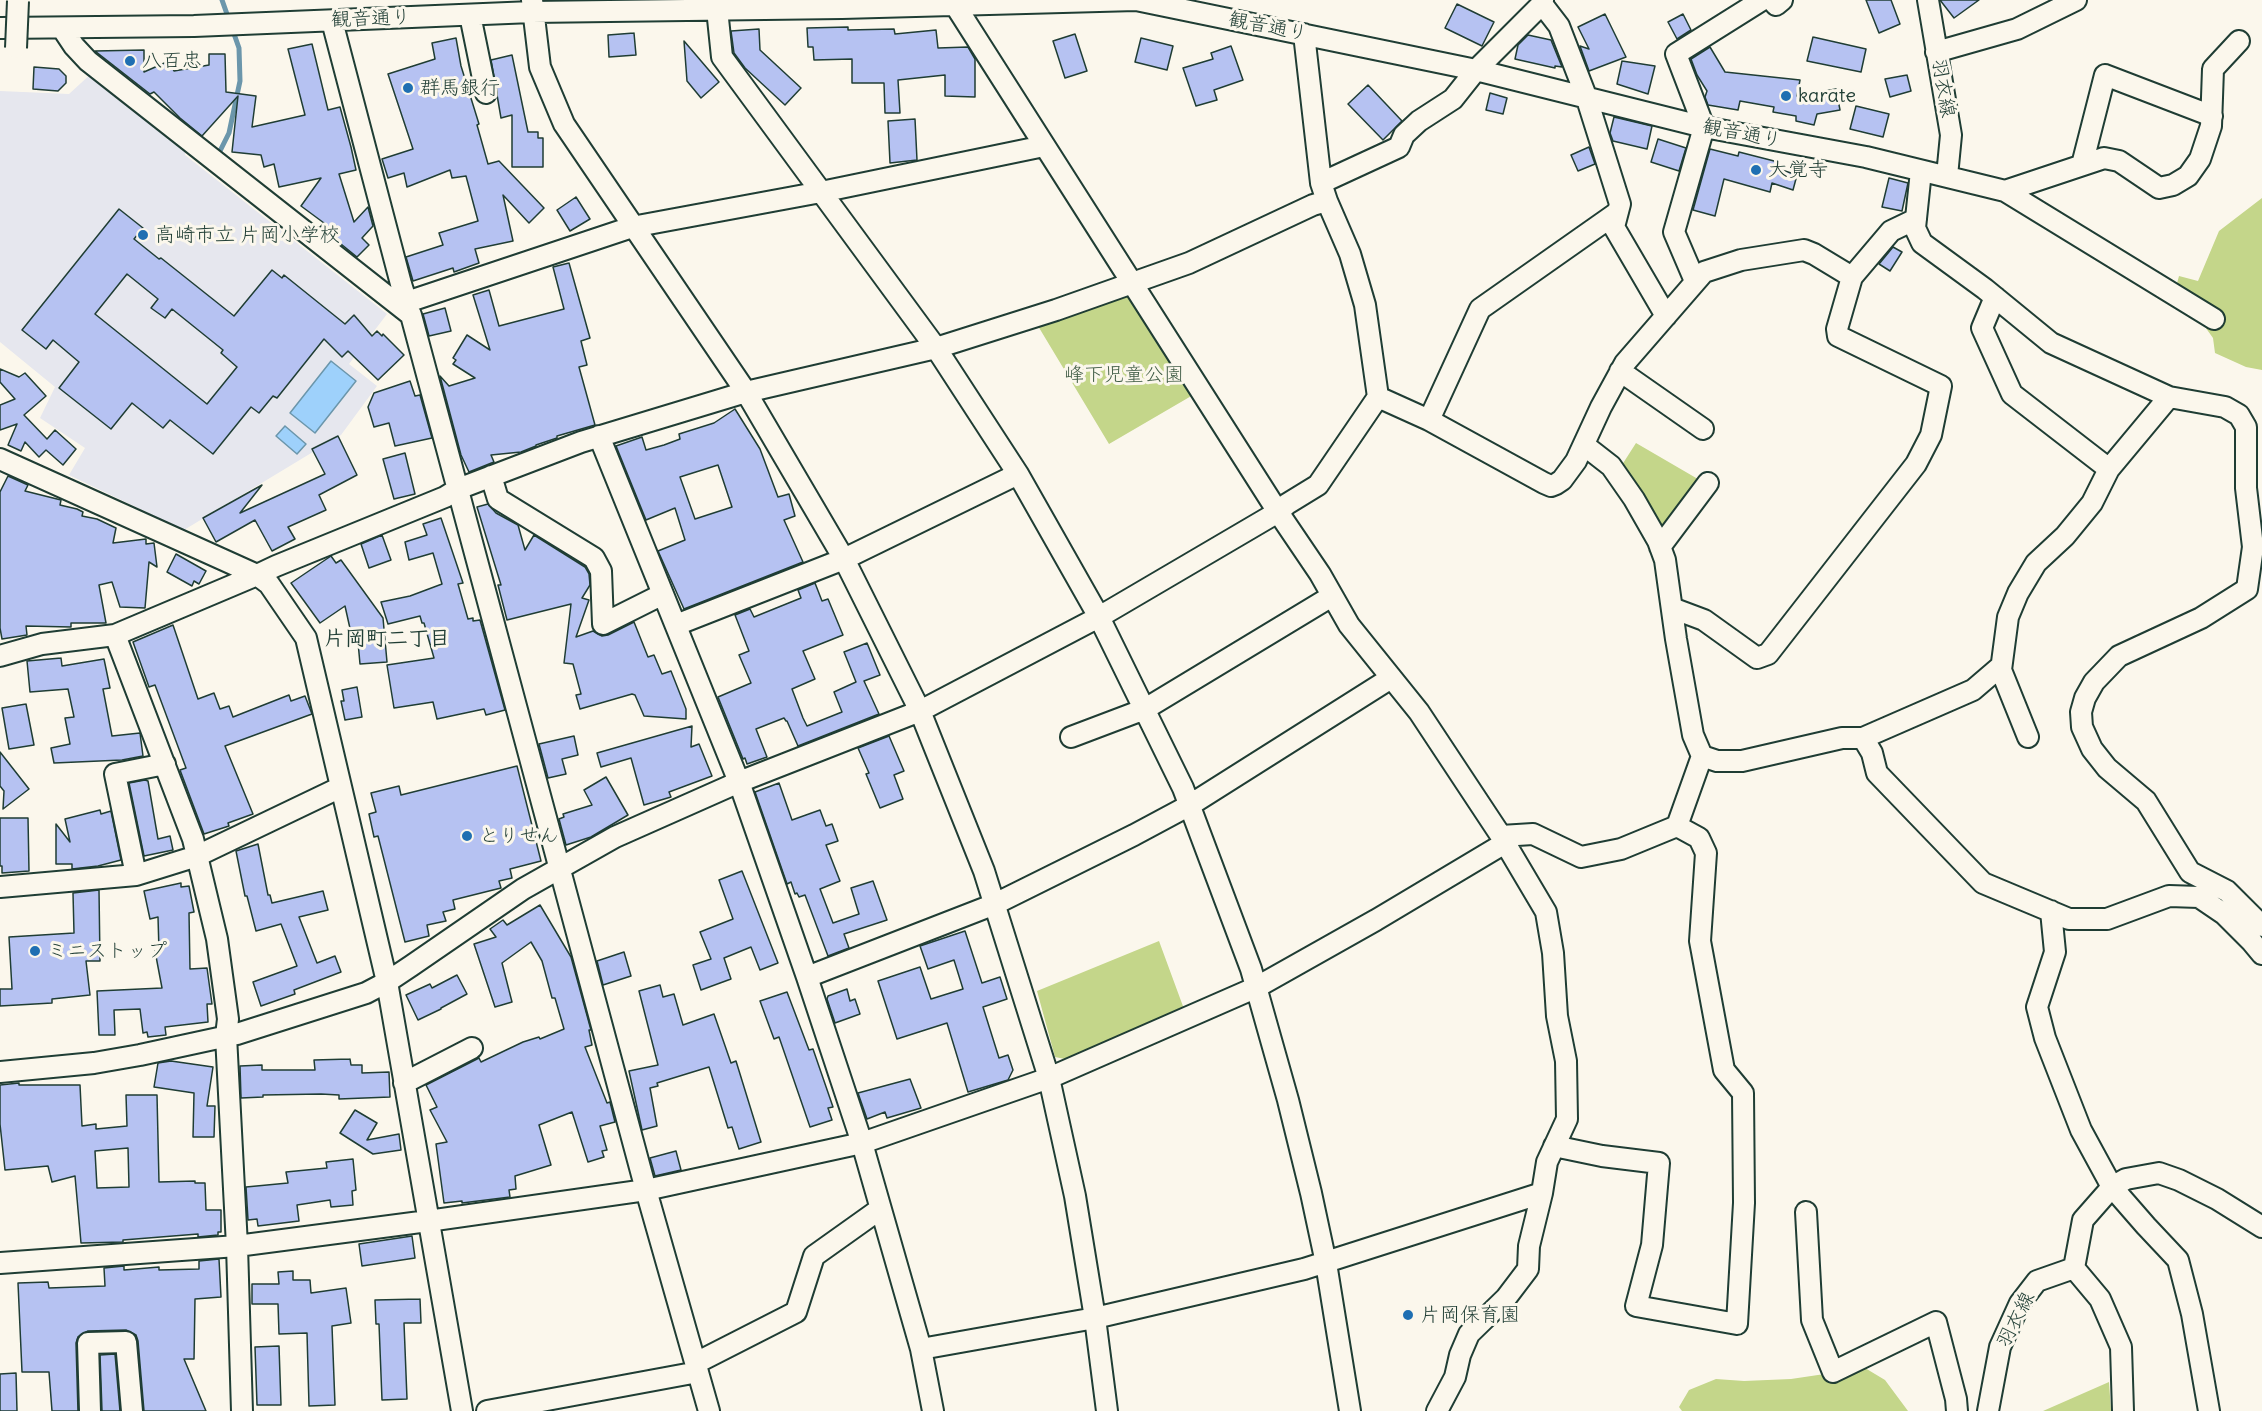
<!DOCTYPE html>
<html>
<head>
<meta charset="utf-8">
<style>
	body { margin:0 }
	canvas { display:block; background:#fbf7ec }
</style>
</head>
<body>
<canvas width="2262" height="1411"></canvas>
<script>
const c = document.querySelector('canvas').getContext('2d');
c.lineJoin = 'round';
function paint(path, color) { c.fillStyle = color; c.fill(path, 'evenodd'); }
const toPath = rows => new Path2D(rows.map(r => 'M' + r).join(''));
function strokePath(path, color, width, dash) { c.strokeStyle = color; c.lineWidth = width; c.lineCap = dash ? 'butt' : 'round'; c.setLineDash(dash || []); c.stroke(path); }
function drawText(font, color, halo, rows, align = 'center') {
  c.font = font + ' Delius,"Klee One",sans-serif'; c.lineWidth = 6; c.setLineDash([]); c.textBaseline = 'middle'; c.strokeStyle = halo; c.fillStyle = color; for (const [text, x, y, turn = 0] of rows) {
    c.save(); c.translate(x, y); c.rotate((+turn || 0) * Math.PI / 180); c.textAlign = isNaN(turn) ? turn : align; if (halo) c.strokeText(text, 0, 0); c.fillText(text, 0, 0); c.restore();
  }
}
paint(toPath([
	[93,72,186,148,185,155,387,314,349,364,377,386,341,435,184,530,69,475,85,448,40,418,55,387,0,342,0,91,69,94]
]), '#e6e7ee');
paint(toPath([
	[2262,198,2262,370,2246,367,2215,353,2213,338,2203,324,2180,307,2173,298,2179,276,2198,281,2219,231],
	[1123,294,1133,297,1193,395,1109,444,1038,326],
	[1636,443,1703,482,1662,532,1620,468],
	[1159,941,1184,1009,1065,1059,1055,1057,1037,991],
	[1865,1368,1885,1380,1908,1411,1682,1411,1679,1407,1689,1390,1716,1379,1744,1381,1791,1379],
	[2109,1382,2111,1411,2043,1411]
]), '#c4d68a');
const water = toPath([
	[331,361,356,381,315,433,290,413,331,361],
	[285,426,306,444,297,454,276,436,285,426]
]);
paint(water, '#9ed1fb');
strokePath(water, '#6b96ab', 1.5);
strokePath(toPath([
	[220,151,229,133,240,81,239,48,222,0]
]), '#6b96ab', 5);
const building = toPath([
	[1866,0,1891,0,1900,24,1879,33,1866,0],
	[1940,0,1979,0,1954,18,1940,0],
	[1457,4,1494,22,1482,46,1445,28,1457,4],
	[1605,14,1626,57,1589,71,1580,46,1589,49,1578,27,1605,14],
	[1683,14,1691,30,1677,39,1668,22,1683,14],
	[848,27,848,30,894,29,895,34,936,30,938,48,968,47,975,59,975,97,945,96,945,75,898,80,900,113,885,113,884,83,852,83,852,59,814,60,813,47,808,47,807,28,848,27],
	[759,29,760,50,801,88,785,105,745,68,734,53,731,31,759,29],
	[634,33,636,55,609,57,608,35,634,33],
	[1075,34,1087,71,1065,78,1053,41,1075,34],
	[1528,35,1551,40,1562,67,1555,66,1555,68,1515,59,1518,45,1528,35],
	[1813,37,1866,49,1861,72,1807,61,1813,37],
	[456,38,461,66,479,124,477,125,488,164,499,161,544,208,529,223,503,195,513,241,475,249,479,263,454,272,453,268,413,281,406,257,443,245,439,233,478,221,466,176,452,178,450,170,407,187,404,173,388,178,382,159,413,149,388,74,435,59,432,43,456,38],
	[1141,38,1173,46,1167,70,1135,62,1141,38],
	[684,41,719,82,701,98,687,81,684,41],
	[312,44,328,110,340,107,351,147,356,170,339,174,354,222,368,207,373,226,362,238,369,245,357,257,320,227,324,223,301,206,321,178,279,187,274,164,264,167,261,155,232,152,238,96,202,136,180,118,154,92,150,94,95,51,144,50,144,72,169,61,174,71,209,65,209,54,225,54,226,92,256,96,252,127,305,115,288,49,312,44],
	[1231,46,1243,80,1214,90,1217,100,1196,106,1183,68,1213,59,1211,53,1231,46],
	[1710,47,1725,72,1800,80,1797,96,1836,89,1840,110,1817,114,1814,125,1796,121,1796,116,1773,112,1774,107,1740,101,1738,110,1708,105,1705,97,1707,91,1697,75,1691,59,1710,47],
	[512,55,528,132,538,132,538,138,543,138,543,167,512,167,512,115,501,118,491,60,512,55],
	[1622,61,1655,66,1648,94,1617,84,1622,61],
	[34,67,59,69,66,76,66,83,58,91,33,89,34,67],
	[1907,75,1911,91,1890,97,1885,79,1907,75],
	[1368,85,1402,121,1383,140,1348,104,1368,85],
	[1490,93,1507,98,1503,114,1486,110,1490,93],
	[1856,106,1889,114,1883,137,1850,129,1856,106],
	[1614,117,1652,126,1647,149,1613,141,1610,133,1614,117],
	[915,119,917,160,890,163,888,121,915,119],
	[1658,139,1686,148,1679,171,1651,162,1658,139],
	[1589,147,1595,164,1578,171,1571,155,1589,147],
	[1710,149,1738,156,1739,152,1778,162,1776,168,1797,175,1793,190,1772,183,1770,192,1724,179,1715,216,1693,210,1710,149],
	[1889,178,1908,183,1902,211,1882,207,1889,178],
	[576,197,590,219,570,231,557,210,576,197],
	[119,209,143,228,134,239,159,259,161,258,234,316,272,270,282,278,284,275,345,324,354,315,372,336,377,331,382,336,383,334,404,355,378,380,348,351,342,357,324,339,277,398,273,396,259,413,251,407,213,454,170,420,163,428,132,403,111,429,59,388,79,362,53,340,46,349,22,330,119,209],
	[127,274,158,299,151,308,165,318,172,309,223,350,221,353,237,367,207,404,95,314,127,274],
	[1893,247,1902,252,1890,271,1879,264,1893,247],
	[569,263,590,338,581,341,587,365,579,367,595,425,557,436,557,438,536,445,536,446,521,452,491,455,494,462,469,472,461,455,440,376,449,386,475,378,453,364,456,360,453,358,467,335,490,350,473,295,489,290,499,326,564,309,553,267,569,263],
	[445,308,451,331,429,336,423,314,445,308],
	[0,369,19,377,25,373,46,396,24,415,47,439,55,430,76,449,63,465,46,450,39,457,25,442,21,451,8,445,17,424,0,430,0,405,15,399,0,382,0,369],
	[410,381,415,396,420,395,432,438,395,446,389,423,374,427,368,407,374,393,410,381],
	[735,409,760,449,778,497,789,494,795,516,784,520,803,562,684,609,658,551,685,540,675,508,646,520,616,446,642,437,646,450,664,445,680,439,679,434,714,423,735,409],
	[718,465,732,507,695,519,680,477,718,465],
	[338,436,357,475,319,495,326,510,288,527,295,539,272,551,255,520,216,542,203,518,262,485,240,513,325,474,312,449,338,436],
	[405,453,415,494,394,499,383,459,405,453],
	[8,476,28,485,25,491,61,500,60,505,77,509,83,512,82,516,97,519,116,528,113,543,146,539,146,544,154,543,157,567,149,562,145,608,120,607,112,582,99,585,106,623,71,623,71,627,26,626,27,635,2,639,0,628,0,492,8,476],
	[488,504,496,513,518,525,525,550,534,535,585,567,589,574,590,585,582,598,589,600,576,637,593,631,602,636,608,635,634,622,648,657,654,655,662,674,671,671,686,709,686,719,644,716,635,695,632,694,580,709,576,695,581,694,573,664,564,663,571,604,507,620,498,585,501,585,477,507,488,504],
	[441,518,463,583,458,584,468,619,473,618,473,621,480,620,505,710,486,715,484,709,437,719,433,702,394,708,387,665,434,658,424,623,422,623,420,616,388,624,381,602,410,596,442,584,433,553,409,560,405,542,427,535,423,524,441,518],
	[382,535,391,560,369,568,361,544,382,535],
	[176,554,206,571,199,584,194,581,192,586,167,572,176,554],
	[331,556,336,563,341,560,383,618,387,662,360,664,357,631,351,633,345,606,320,623,291,583,331,556],
	[815,583,822,601,828,599,843,635,803,651,815,679,792,689,803,718,807,726,842,712,834,692,856,682,844,652,867,643,880,675,864,681,879,714,798,746,787,721,786,721,784,718,756,729,767,757,747,764,745,758,743,759,718,697,751,683,739,655,749,651,735,615,750,609,754,617,801,598,798,590,815,583],
	[173,625,198,699,214,693,220,709,229,706,233,717,289,695,291,701,305,696,312,714,225,746,253,814,228,823,229,826,204,834,180,770,186,768,155,685,149,687,133,642,173,625],
	[61,658,62,666,104,659,110,688,103,689,112,736,140,733,143,756,122,760,54,763,51,748,70,744,65,718,74,717,68,689,30,692,27,661,61,658],
	[357,687,362,717,345,720,341,701,344,701,342,690,357,687],
	[26,704,34,745,9,749,2,708,26,704],
	[692,726,691,747,699,744,712,776,669,792,671,797,644,805,631,758,601,767,597,753,692,726],
	[574,736,578,755,562,759,566,774,548,778,539,744,574,736],
	[889,736,904,771,894,775,903,799,880,808,866,774,869,773,858,748,889,736],
	[0,752,29,789,3,809,4,791,0,786,0,752],
	[517,766,541,861,510,869,512,878,499,881,501,888,453,900,455,909,443,912,446,921,427,925,429,936,405,942,378,836,374,837,369,814,376,812,371,793,399,786,401,795,517,766],
	[606,777,628,815,591,837,566,845,559,819,564,817,563,814,592,805,584,790,606,777],
	[145,780,148,781,158,839,170,836,173,850,144,856,129,783,145,780],
	[779,783,792,820,820,810,826,826,832,824,838,841,826,845,840,881,820,889,833,923,859,914,851,888,873,881,887,920,844,934,849,948,828,956,805,895,799,897,797,893,795,894,791,882,787,884,755,792,779,783],
	[100,810,101,814,111,811,121,860,98,866,72,869,72,864,56,864,56,824,70,842,65,819,100,810],
	[0,818,28,818,29,871,2,873,2,866,0,866,0,818],
	[258,844,268,895,270,895,272,903,323,891,328,910,299,917,317,963,335,956,341,972,294,990,295,994,261,1006,253,982,297,966,281,924,256,931,247,896,245,896,236,851,258,844],
	[742,871,778,963,760,970,751,947,724,958,731,979,701,990,693,965,711,959,700,932,733,919,719,880,742,871],
	[181,883,181,887,189,886,194,912,189,913,190,969,207,968,212,1004,207,1004,208,1022,165,1027,166,1035,148,1037,147,1032,143,1033,140,1009,114,1010,115,1035,99,1035,97,991,162,988,155,951,159,951,158,917,150,919,144,891,181,883],
	[99,890,100,961,86,961,90,995,52,999,52,1003,0,1006,0,989,12,989,9,937,74,933,73,893,99,890],
	[540,905,571,957,591,1030,589,1030,592,1045,585,1047,607,1103,610,1102,615,1122,600,1126,607,1150,602,1151,604,1157,588,1162,572,1112,539,1125,551,1165,515,1176,516,1189,509,1190,510,1197,462,1203,462,1201,444,1203,436,1144,447,1142,430,1110,437,1107,426,1085,479,1058,481,1062,523,1042,539,1037,540,1039,564,1029,555,998,552,998,542,961,531,942,502,963,512,1002,495,1007,474,944,496,937,490,929,503,920,507,925,540,905],
	[965,931,982,983,1000,977,1007,999,983,1007,999,1058,1008,1055,1013,1070,1008,1080,968,1092,947,1023,897,1039,878,981,920,967,931,999,963,989,954,960,928,969,920,946,965,931],
	[624,952,631,976,603,985,597,961,624,952],
	[457,975,467,994,441,1008,441,1009,418,1020,406,995,430,984,432,988,457,975],
	[660,985,663,997,674,994,683,1025,714,1014,731,1063,736,1061,761,1142,739,1149,732,1127,728,1128,709,1067,657,1083,658,1086,650,1088,657,1126,642,1130,629,1071,658,1065,639,991,660,985],
	[847,989,850,1001,855,999,860,1014,835,1023,827,999,828,996,847,989],
	[787,992,809,1050,813,1049,833,1107,828,1108,832,1120,810,1127,779,1037,774,1039,760,1001,787,992],
	[350,1059,351,1065,362,1065,362,1073,389,1072,390,1097,339,1099,339,1095,321,1094,263,1095,263,1097,241,1098,240,1066,262,1065,262,1070,315,1070,314,1060,350,1059],
	[171,1061,213,1067,207,1106,215,1106,214,1137,193,1137,194,1093,154,1087,158,1063,171,1061],
	[910,1079,921,1108,887,1118,885,1112,867,1119,858,1093,910,1079],
	[19,1083,19,1085,80,1085,82,1126,96,1124,96,1129,127,1126,126,1095,157,1095,159,1182,195,1181,195,1183,205,1183,206,1210,221,1210,221,1232,218,1232,218,1235,198,1237,198,1234,123,1240,123,1242,81,1243,75,1176,52,1182,48,1166,5,1170,0,1124,0,1085,19,1083],
	[128,1148,129,1187,97,1188,95,1151,128,1148],
	[355,1110,377,1123,367,1140,399,1134,401,1150,373,1154,340,1133,355,1110],
	[676,1151,681,1170,655,1176,650,1158,676,1151],
	[353,1159,356,1190,352,1191,353,1205,331,1207,330,1200,297,1205,299,1221,258,1226,257,1219,248,1220,246,1187,288,1183,286,1172,327,1168,326,1162,353,1159],
	[412,1236,415,1258,362,1266,359,1244,412,1236],
	[219,1259,221,1297,195,1299,194,1359,184,1359,206,1411,144,1411,138,1341,136,1335,126,1330,88,1331,78,1337,76,1343,78,1411,52,1411,49,1372,22,1372,18,1283,48,1282,49,1288,105,1286,104,1268,124,1266,124,1270,159,1267,159,1270,199,1269,199,1261,219,1259],
	[293,1271,293,1280,310,1280,311,1293,346,1288,351,1323,332,1326,335,1405,309,1406,307,1333,279,1334,278,1304,252,1304,252,1284,279,1284,278,1272,293,1271],
	[420,1299,421,1323,404,1323,407,1399,382,1400,379,1324,376,1324,375,1300,420,1299],
	[279,1346,281,1405,257,1405,255,1347,279,1346],
	[115,1354,120,1411,102,1411,100,1355,115,1354],
	[16,1373,17,1411,0,1411,0,1374,16,1373]
]);
paint(building, '#b6c2f2');
strokePath(building, '#1f3d34', 1.5);
const minor = toPath([
	[532,0,540,67,564,124,746,392,844,559,920,711,984,871,1049,1078,1075,1196,1095,1318,1107,1411],
	[946,0,955,5,1278,512,1320,574,1349,625,1419,712,1501,836,1546,912,1553,953,1557,1016,1566,1061,1567,1119,1547,1162,1542,1193,1529,1246,1528,1269,1506,1298,1469,1334,1460,1355,1455,1377,1437,1411],
	[1543,0,1542,4,1559,26,1586,96,1620,204,1614,227,1666,316],
	[1772,0,1776,5,1782,0],
	[1928,0,1951,135,1947,176],
	[717,9,722,57,936,348,1018,474,1099,617,1183,788,1251,969,1288,1100,1311,1193,1326,1263,1350,1411],
	[470,15,486,93],
	[332,21,401,284,410,313],
	[0,28,194,26,532,12,842,8,1136,0,1476,70,1704,127,1866,157,2005,191,2214,319],
	[62,28,74,46,88,61,411,315,646,1190,709,1411],
	[1936,52,2017,29,2076,0],
	[2082,165,2105,75,2212,116],
	[1921,171,1915,228,1922,243,1985,289,2051,343,2169,397,2225,407,2239,415,2246,427,2246,488,2253,547,2247,589,2201,618,2119,656,2094,682,2085,698,2081,712,2082,727,2092,749,2107,768,2146,801,2190,872,2227,891,2262,926],
	[1321,183,1399,147,1404,135,1419,121,1453,99,1476,70,1542,4],
	[2005,191,2104,158,2119,161,2159,188,2173,185,2188,176,2200,159,2211,126,2213,69,2239,41],
	[1695,281,1674,232,1704,127,1676,54,1762,0],
	[1995,297,1982,328,2012,394,2109,469],
	[407,302,632,227,821,192,1044,146],
	[1620,371,1703,429],
	[1378,397,1429,420,1544,483,1551,486,1556,484,1562,480,1576,461,1601,407,1625,363,1704,272,1741,260,1804,250,1814,254,1852,277,1891,231,1916,219],
	[1429,420,1480,309,1618,212],
	[599,436,739,782,807,977,862,1143,921,1349,933,1411],
	[1584,445,1611,466,1634,499,1658,541,1665,560,1676,639,1693,735,1702,756,1717,761,1742,761,1842,738,1863,738,1872,753,1877,773,1983,883,2069,919,2107,919,2169,896,2199,897,2224,914,2252,942,2262,954],
	[0,459,257,575,269,584,306,638,387,982,462,1411],
	[491,476,498,499,594,558,601,571,603,624,663,594],
	[1660,547,1708,483],
	[1672,608,1704,620,1757,658,1768,654,1916,464,1931,435,1941,386,1838,336,1837,329,1852,277],
	[676,625,844,559,1018,474],
	[115,635,193,839,217,939,228,1019,226,1036,237,1246,242,1411],
	[0,656,42,644,115,635,257,575,276,566,445,497,458,489,581,442,746,392,936,348,1056,310,1189,263,1313,205,1327,201],
	[1071,737,1145,709,1332,596],
	[2028,737,2001,670,2008,617,2018,593,2036,563,2065,536,2092,503,2109,469,2169,397],
	[1863,738,1973,690,2001,666],
	[1677,826,1702,756],
	[1501,836,1533,834,1581,857,1621,849,1677,826,1699,838,1706,853,1700,941,1724,1070,1743,1093,1744,1203,1737,1324,1636,1306,1652,1245,1659,1163,1602,1156,1554,1146],
	[136,875,115,774,165,764],
	[0,887,136,875,197,856,341,787],
	[2051,911,2055,952,2037,1007,2045,1038,2081,1130,2112,1187,2146,1226,2178,1260,2192,1314,2209,1411],
	[807,977,995,904,1134,835,1190,805,1391,678],
	[0,1072,94,1063,140,1055,237,1034,366,993,387,982,411,966,523,889,615,837,739,782,920,711,1099,617,1278,512,1287,504,1318,485,1378,397,1365,305,1350,254,1327,201,1321,183,1304,34],
	[404,1083,472,1048],
	[1806,1212,1812,1320,1833,1372,1936,1322,1956,1399,1957,1411],
	[0,1263,237,1246,428,1221,646,1190,862,1143,1049,1078,1257,987,1376,920,1505,843],
	[2074,1268,2083,1220,2112,1187,2126,1179,2159,1173,2179,1180,2217,1199,2262,1227],
	[921,1349,1095,1318,1304,1269,1542,1193],
	[696,1363,796,1312,814,1256,880,1209],
	[90,1411,88,1343,126,1342,132,1411],
	[487,1411,698,1372],
	[1988,1411,2000,1347,2020,1303,2037,1281,2074,1268,2100,1299,2121,1347,2123,1411]
]);
strokePath(minor, '#1f3d34', 24);
strokePath(minor, '#fbf7ec', 20);
const minorBridge = toPath([
	[16,48,18,1]
]);
strokePath(minorBridge, '#1f3d34', 24, []);
strokePath(minorBridge, '#fbf7ec', 20);
for (const [x, y, r, color] of [
	[130,61,6,"#1f6fb2"],
	[408,88,6,"#1f6fb2"],
	[1786,96,6,"#1f6fb2"],
	[1756,170,6,"#1f6fb2"],
	[143,235,6,"#1f6fb2"],
	[467,836,6,"#1f6fb2"],
	[35,951,6,"#1f6fb2"],
	[1408,1315,6,"#1f6fb2"]
]) { const dot = new Path2D(); dot.arc(x, y, r, 0, 2 * Math.PI); c.fillStyle = color; c.fill(dot); strokePath(dot, '#fbf7ec', 2); }
drawText('20px', '#1f3d34', '#fbf7ec', [
	["観音通り",371,19,-2],
	["観音通り",1268,27,11],
	["羽衣線",1943,88,80],
	["観音通り",1742,134,11],
	["羽衣線",2016,1320,-63]
]);
drawText('20px', '#1f3d34', '#fbf7ec', [
	["八百忠",142,61],
	["群馬銀行",420,88],
	["karate",1798,96],
	["大覚寺",1768,170],
	["高崎市立 片岡小学校",155,235],
	["とりせん",479,836],
	["ミニストップ",47,951],
	["片岡保育園",1420,1315]
], 'left');
drawText('20px', '#405c45', '#fbf7ec', [
	["峰下児童公園",1124,375]
]);
drawText('bold 21px', '#1f3d34', '#fbf7ec', [
	["片岡町二丁目",387,639]
]);
</script>
</body>
</html>
